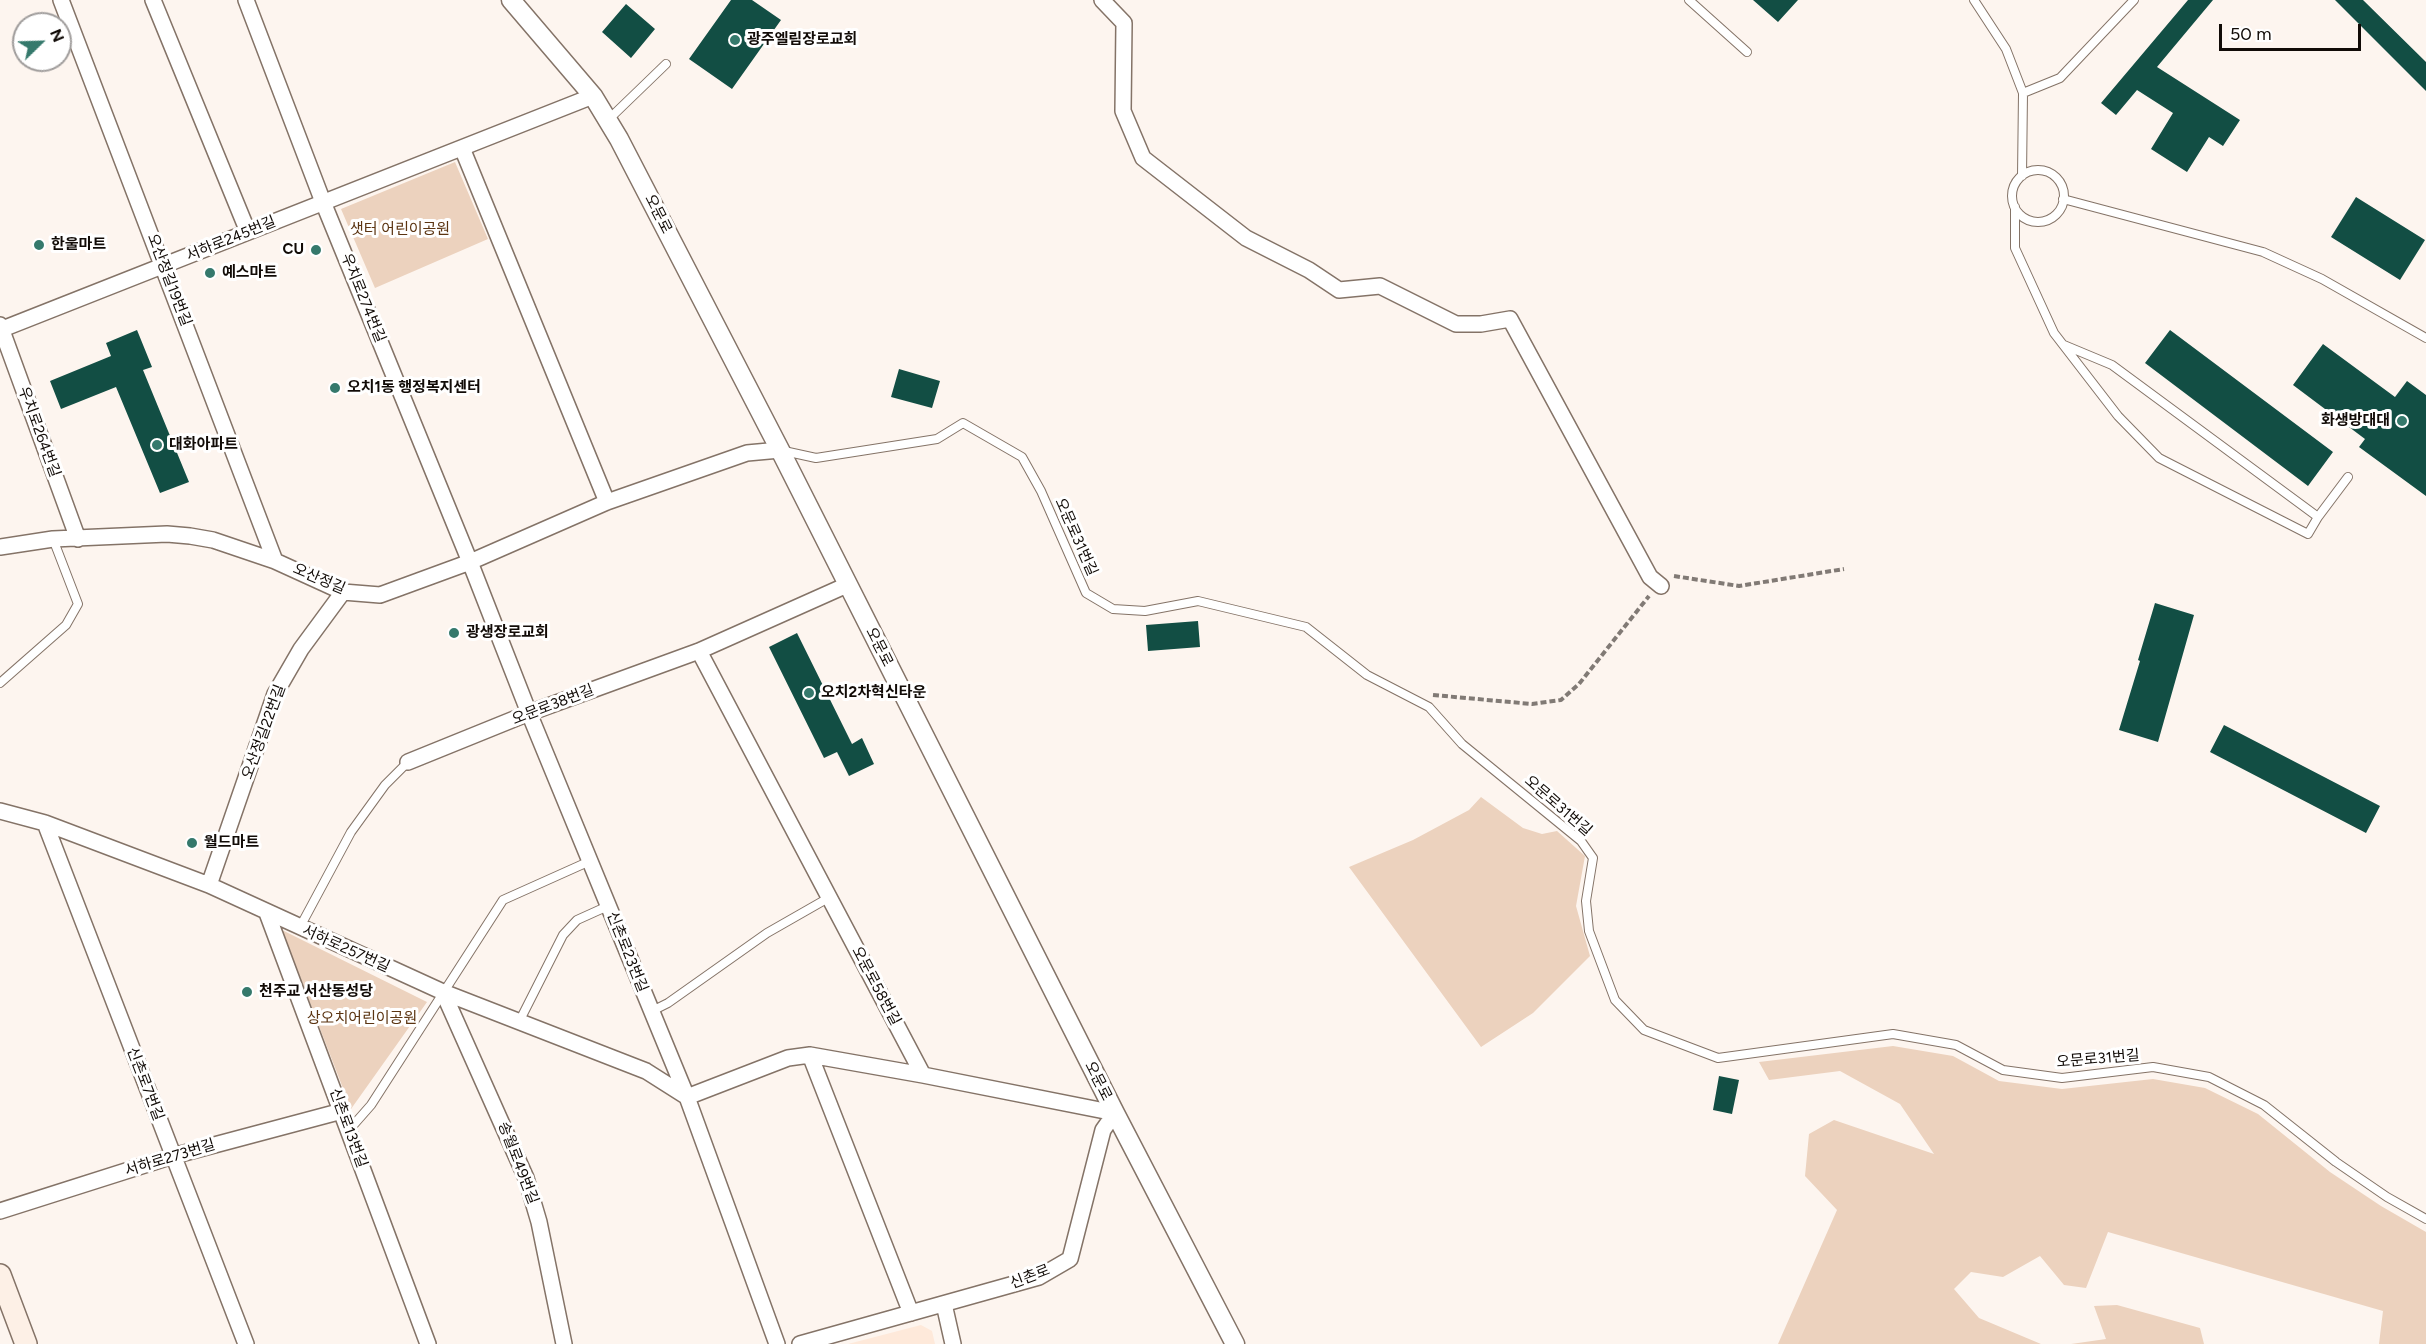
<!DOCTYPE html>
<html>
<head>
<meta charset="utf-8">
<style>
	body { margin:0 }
	#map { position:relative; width:2426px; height:1344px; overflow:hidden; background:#fdf5ef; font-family:Figtree,sans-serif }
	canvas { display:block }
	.north { position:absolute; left:12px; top:12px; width:60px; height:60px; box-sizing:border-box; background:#fff; border:2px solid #a09d9c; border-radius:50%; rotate:67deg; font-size:16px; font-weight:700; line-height:24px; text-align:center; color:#110b07 }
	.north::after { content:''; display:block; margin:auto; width:21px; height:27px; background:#35796c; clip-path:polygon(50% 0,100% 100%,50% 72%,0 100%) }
	.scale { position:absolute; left:2219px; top:24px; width:142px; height:27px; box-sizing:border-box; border:3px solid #110b07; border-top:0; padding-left:8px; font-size:18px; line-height:21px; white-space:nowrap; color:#110b07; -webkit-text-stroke:4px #fff; paint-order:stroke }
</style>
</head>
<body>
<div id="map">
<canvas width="2426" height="1344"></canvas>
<div class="north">N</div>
<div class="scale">50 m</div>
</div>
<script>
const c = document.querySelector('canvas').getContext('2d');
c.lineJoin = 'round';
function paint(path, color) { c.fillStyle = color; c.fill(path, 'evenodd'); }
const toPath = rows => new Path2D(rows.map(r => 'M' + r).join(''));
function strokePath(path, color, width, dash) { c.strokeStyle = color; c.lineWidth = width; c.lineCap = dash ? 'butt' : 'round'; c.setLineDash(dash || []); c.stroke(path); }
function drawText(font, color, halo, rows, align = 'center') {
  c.font = font + ' Figtree,"Noto Sans KR",sans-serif'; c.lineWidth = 6; c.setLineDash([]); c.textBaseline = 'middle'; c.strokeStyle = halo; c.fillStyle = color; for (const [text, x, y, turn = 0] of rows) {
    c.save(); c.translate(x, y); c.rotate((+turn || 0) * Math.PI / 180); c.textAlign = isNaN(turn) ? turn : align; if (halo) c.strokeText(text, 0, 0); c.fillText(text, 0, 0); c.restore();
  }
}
paint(toPath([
	[921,1325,932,1331,935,1344,848,1344]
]), '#fee9da');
paint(toPath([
	[455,162,488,239,375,288,341,209],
	[1481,797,1523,828,1542,834,1557,831,1585,856,1576,906,1590,956,1533,1013,1481,1047,1349,867,1413,840,1469,810],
	[282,930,427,1002,351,1109],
	[1893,1046,1953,1056,1999,1081,2062,1089,2153,1079,2205,1088,2258,1114,2330,1172,2381,1206,2426,1232,2426,1344,2379,1344,2383,1311,2108,1232,2086,1288,2064,1285,2040,1256,2003,1277,1971,1272,1954,1289,1979,1318,2041,1344,1778,1344,1837,1210,1805,1176,1809,1134,1834,1120,1934,1154,1900,1104,1840,1071,1769,1080,1759,1062],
	[2117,1305,2200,1328,2204,1344,2071,1344,2106,1339,2094,1306]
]), '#ecd2be');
paint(toPath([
	[731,0,752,0,781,20,732,89,689,59],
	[1753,0,1798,0,1778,22],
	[2188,0,2213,0,2157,67,2240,120,2223,146,2209,137,2187,172,2151,149,2173,113,2137,90,2116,115,2101,103],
	[2335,0,2363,0,2426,62,2426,91],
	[626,4,655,29,631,58,602,32],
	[2356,197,2425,240,2400,280,2331,237],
	[137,330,152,367,143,370,189,482,160,493,116,387,61,409,50,381,111,356,106,343],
	[2170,330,2333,452,2308,486,2145,363],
	[2323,344,2395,397,2407,381,2426,395,2426,496,2359,447,2365,439,2293,385],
	[899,369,940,381,932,408,891,397],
	[2155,603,2194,615,2158,742,2119,730,2140,661,2138,660],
	[1198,621,1200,647,1148,651,1146,625],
	[797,633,852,744,862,738,874,764,849,776,837,752,824,758,769,647],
	[2224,725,2380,806,2366,833,2210,752],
	[1719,1076,1739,1080,1732,1114,1713,1110]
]), '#124e44');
const service = toPath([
	[1689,0,1747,52],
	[1974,0,2006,49,2023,93,2022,176],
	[2023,93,2060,78,2134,0],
	[608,120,666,64],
	'2012 196a26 26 0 1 1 52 0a26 26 0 1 1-52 0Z',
	[2063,199,2263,252,2322,279,2426,338],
	[2015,207,2015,248,2054,333,2118,416,2159,458,2308,534,2318,517],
	[2064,345,2112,365,2318,517,2348,477],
	[784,451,816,458,937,439,963,423,1022,457,1041,491,1086,593,1113,609,1145,611,1198,601,1306,627,1367,675,1429,707,1462,744,1581,841,1593,858,1586,901,1589,931,1615,1000,1644,1030,1718,1058,1893,1034,1956,1045,2003,1070,2062,1078,2153,1067,2209,1077,2264,1105,2336,1162,2387,1197,2426,1219],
	[0,683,66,625,78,604,53,539],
	[300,927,351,832,385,785,408,762],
	[652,1011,668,1003,767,933,830,897],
	[519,1022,563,935,577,920,608,906],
	[349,1130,371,1105,503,900,590,861]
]);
const minor = toPath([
	[61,0,275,561],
	[153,0,248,232],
	[246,0,323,202,470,562,529,713,687,1097,777,1344],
	[1102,0,1124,23,1123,111,1143,158,1246,238,1309,270,1339,290,1380,286,1456,324,1481,324,1510,319,1650,577,1661,586],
	[462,148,607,502],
	[0,325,78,539],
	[0,330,593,96],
	[0,547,53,539,167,534,190,536,213,540,275,561,343,592,380,595,470,562,607,502,747,453,780,450],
	[699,651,923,1075],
	[408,762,529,713,699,651,847,585],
	[0,811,45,823,209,885,443,992,646,1071,687,1097,788,1058,810,1055,923,1075,1115,1113,1103,1130,1070,1259,1039,1277,800,1344],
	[45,823,246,1344],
	[209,885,275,694,301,649,343,592],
	[267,913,428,1344],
	[443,992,526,1178,539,1222,564,1344],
	[810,1055,911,1313],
	[0,1211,173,1156,342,1111],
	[944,1304,953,1344]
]);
const tertiary = toPath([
	[511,0,593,96,619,139,780,450,1115,1113,1235,1344]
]);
const secondary = toPath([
	[0,1275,26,1344]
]);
strokePath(service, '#847367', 10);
strokePath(minor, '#847367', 18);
strokePath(tertiary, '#847367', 21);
strokePath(secondary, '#847367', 24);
strokePath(toPath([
	[1674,576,1739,586,1844,569],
	[1433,695,1532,704,1561,700,1579,684,1649,596]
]), '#817a75', 4, [6, 3]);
strokePath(service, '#fff', 8);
strokePath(minor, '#fff', 15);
strokePath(tertiary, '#fff', 18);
strokePath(secondary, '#fdf0e6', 21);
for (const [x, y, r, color] of [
	[735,40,6,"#35796c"],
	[39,245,6,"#35796c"],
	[316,250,6,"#35796c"],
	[210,273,6,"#35796c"],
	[335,388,6,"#35796c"],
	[2402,421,6,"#35796c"],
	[157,445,6,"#35796c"],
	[454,633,6,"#35796c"],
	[809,693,6,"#35796c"],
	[192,843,6,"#35796c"],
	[247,992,6,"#35796c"]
]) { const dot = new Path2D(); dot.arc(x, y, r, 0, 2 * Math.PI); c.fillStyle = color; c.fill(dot); strokePath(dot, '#fff', 2); }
drawText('bold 15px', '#110b07', '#fff', [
	["광주엘림장로교회",747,40],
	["한울마트",51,245],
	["CU",304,250,"right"],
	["예스마트",222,273],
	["오치1동 행정복지센터",347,388],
	["화생방대대",2390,421,"right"],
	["대화아파트",169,445],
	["광생장로교회",466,633],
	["오치2차혁신타운",821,693],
	["월드마트",204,843],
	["천주교 서산동성당",259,992]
], 'left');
drawText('15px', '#110b07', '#fff', [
	["오문로",658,214,63],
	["서하로245번길",231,239,-22],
	["오산정길19번길",169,280,69],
	["우치로274번길",363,298,68],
	["우치로264번길",39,432,70],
	["오문로31번길",1076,537,66],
	["오산정길",319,579,23],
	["오문로",879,647,63],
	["오문로38번길",553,705,-21],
	["오산정길22번길",264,732,-70],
	["오문로31번길",1558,806,41],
	["서하로257번길",346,949,24],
	["신촌로23번길",627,952,68],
	["오문로58번길",876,986,62],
	["오문로31번길",2098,1059,-5],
	["오문로",1098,1081,63],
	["신촌로7번길",145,1084,69],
	["신촌로13번길",348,1128,70],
	["서하로273번길",170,1158,-17],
	["송월로49번길",518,1163,69],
	["신촌로",1030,1277,-21]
]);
drawText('15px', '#5b3411', '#fff', [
	["샛터 어린이공원",400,230],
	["상오치어린이공원",362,1019]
]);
</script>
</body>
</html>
